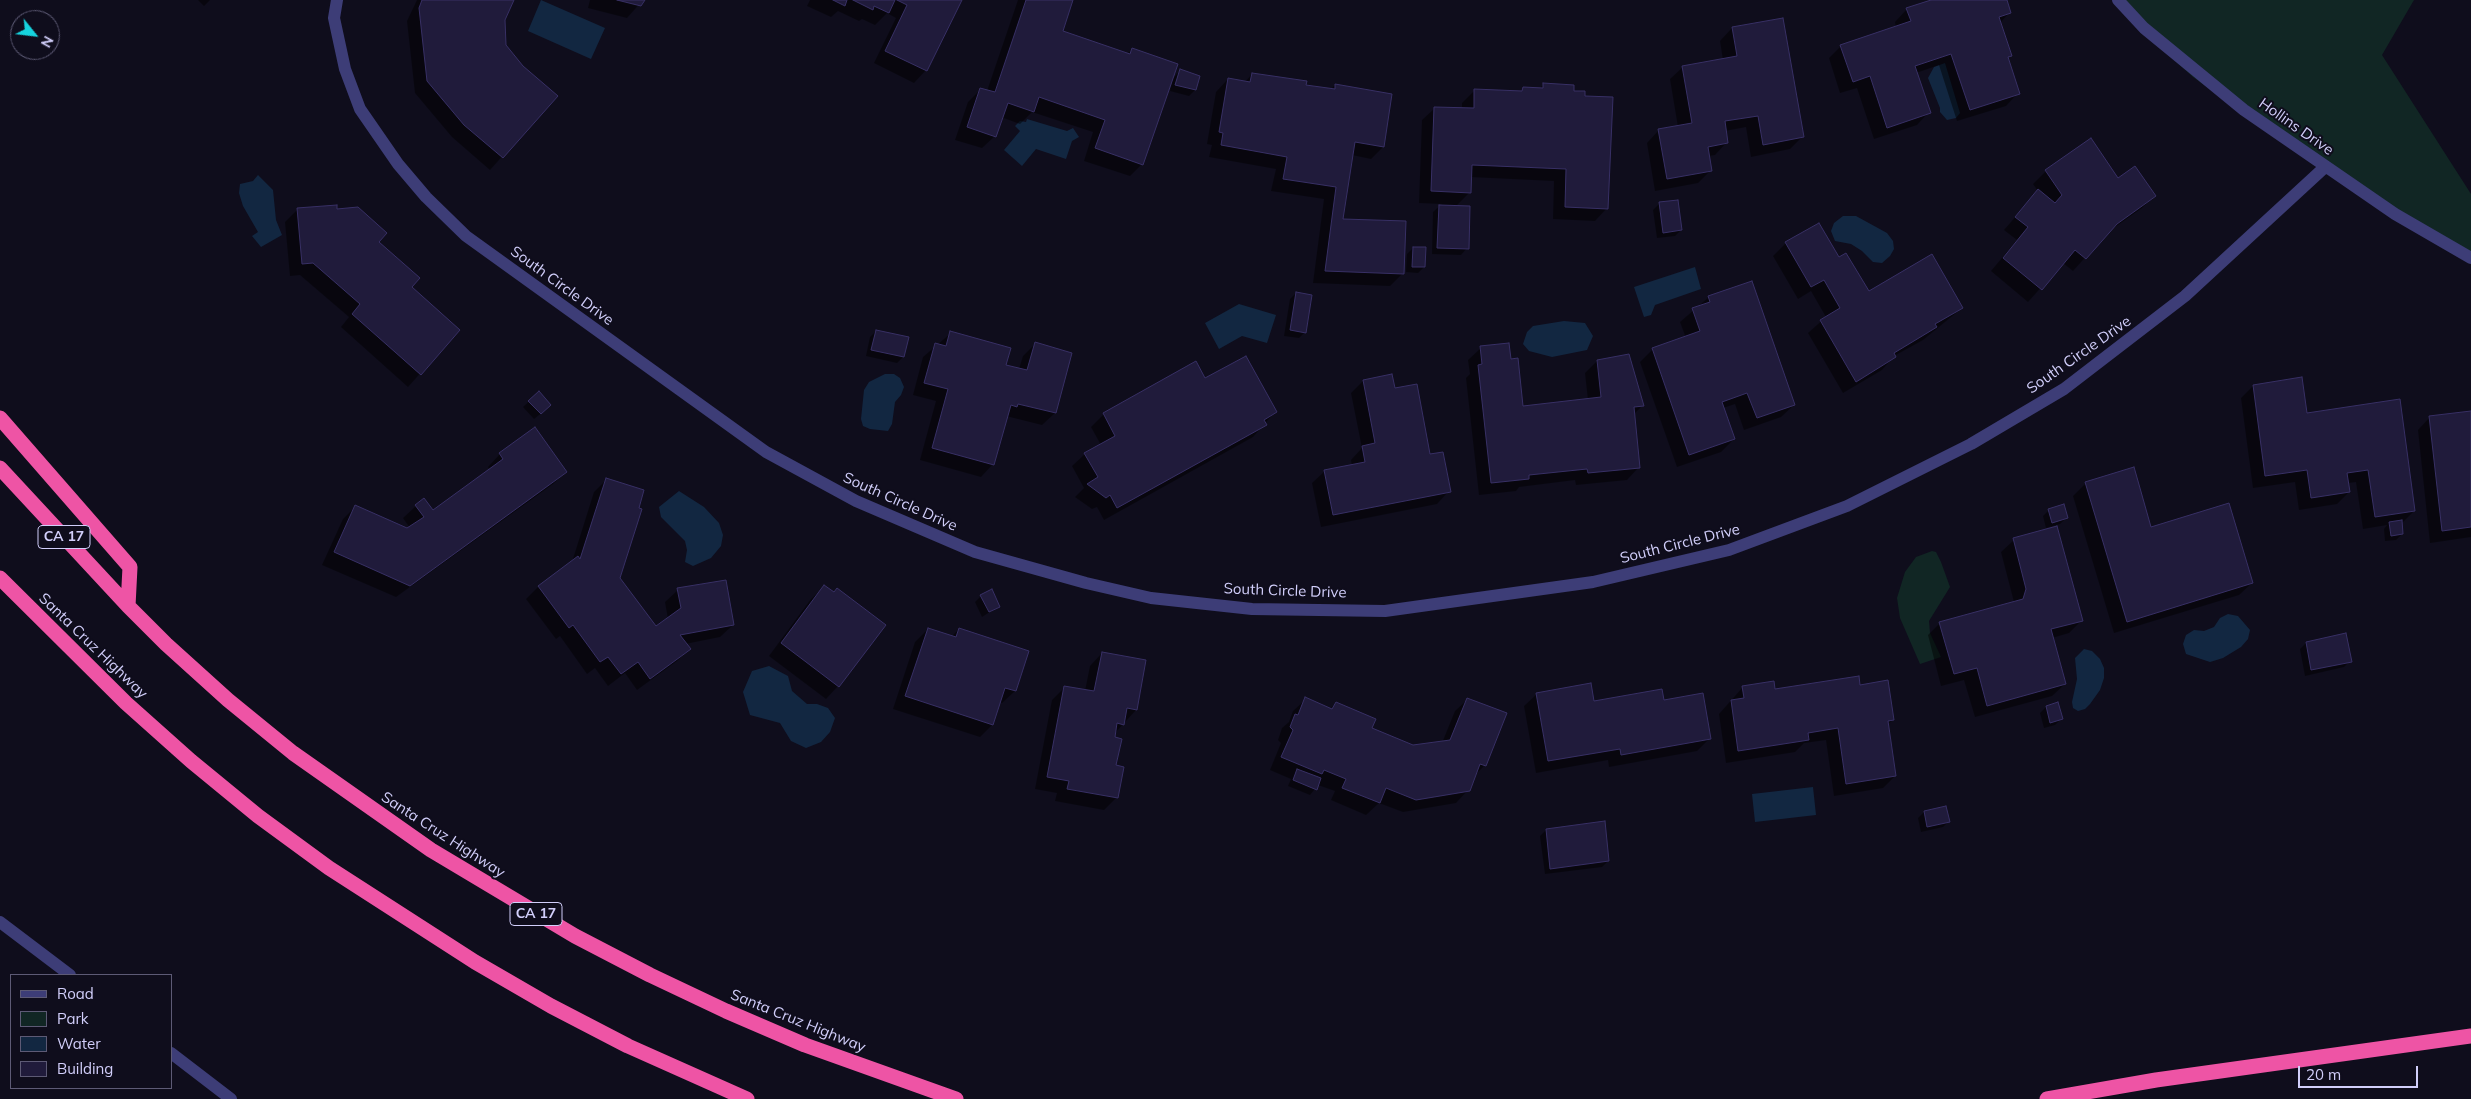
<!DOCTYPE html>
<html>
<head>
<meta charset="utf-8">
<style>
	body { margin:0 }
	#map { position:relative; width:2471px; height:1099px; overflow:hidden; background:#0f0d1c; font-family:Mulish,sans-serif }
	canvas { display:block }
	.legend { position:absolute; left:10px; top:974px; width:162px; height:115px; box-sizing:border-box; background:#0f0d1c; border:1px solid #5d5a75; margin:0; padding:6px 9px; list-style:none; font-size:15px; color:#d1cefa }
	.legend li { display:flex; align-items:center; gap:10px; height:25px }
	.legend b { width:25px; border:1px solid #5d5a75 }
	.north { position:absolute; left:10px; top:10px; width:50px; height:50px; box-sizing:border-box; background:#0f0d1c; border:1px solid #5d5a75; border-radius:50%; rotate:119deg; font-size:14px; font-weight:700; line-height:20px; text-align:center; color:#d1cefa }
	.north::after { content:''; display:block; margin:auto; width:18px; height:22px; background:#16d3de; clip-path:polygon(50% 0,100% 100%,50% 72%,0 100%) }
	.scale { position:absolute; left:2298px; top:1066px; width:120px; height:22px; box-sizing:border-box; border:2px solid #d1cefa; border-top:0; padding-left:6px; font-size:15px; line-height:18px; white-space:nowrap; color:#d1cefa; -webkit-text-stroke:4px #0f0d1c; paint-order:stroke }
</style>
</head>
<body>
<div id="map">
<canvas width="2471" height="1099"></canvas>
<ul class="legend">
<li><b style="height:6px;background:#3d3d77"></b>Road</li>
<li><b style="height:14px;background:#112624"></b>Park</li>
<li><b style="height:14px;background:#122741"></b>Water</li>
<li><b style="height:14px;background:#201b3b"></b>Building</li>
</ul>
<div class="north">N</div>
<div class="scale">20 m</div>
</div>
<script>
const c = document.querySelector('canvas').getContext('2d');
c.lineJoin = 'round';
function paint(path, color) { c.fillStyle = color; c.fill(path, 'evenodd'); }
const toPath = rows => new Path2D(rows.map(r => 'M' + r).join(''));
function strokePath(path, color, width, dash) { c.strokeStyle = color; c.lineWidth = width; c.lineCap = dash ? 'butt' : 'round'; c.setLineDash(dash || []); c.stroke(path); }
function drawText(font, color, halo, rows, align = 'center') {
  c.font = font + ' Mulish,sans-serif'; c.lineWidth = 4; c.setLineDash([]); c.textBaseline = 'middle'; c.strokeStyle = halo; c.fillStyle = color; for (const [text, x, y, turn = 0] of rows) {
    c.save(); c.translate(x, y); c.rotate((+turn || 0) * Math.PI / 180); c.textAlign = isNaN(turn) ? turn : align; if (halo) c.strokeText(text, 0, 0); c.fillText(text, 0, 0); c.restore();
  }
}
paint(toPath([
	[2116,0,2414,0,2382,55,2471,194,2471,260,2234,107,2193,77,2155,43],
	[1932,551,1936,552,1941,562,1950,587,1929,621,1930,633,1941,657,1920,664,1900,618,1897,598,1905,572,1916,557]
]), '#112624');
paint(toPath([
	[541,0,605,28,591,59,528,31],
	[1945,63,1960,113,1956,118,1947,120,1940,112,1940,108,1928,78,1934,67],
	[1027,119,1067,131,1073,128,1079,137,1072,141,1066,159,1036,149,1022,166,1004,150,1020,131,1015,126,1020,121,1026,122],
	[258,175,273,190,276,220,282,235,261,247,252,236,258,232,243,206,239,193,240,184,253,181],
	[1843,216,1856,216,1887,233,1893,241,1894,249,1890,256,1882,263,1873,262,1862,251,1851,244,1835,241,1831,231,1834,223],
	[1695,267,1701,289,1655,305,1651,315,1644,317,1634,287],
	[1239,304,1276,315,1267,343,1242,336,1219,349,1205,323],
	[1564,321,1585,323,1593,336,1587,350,1552,357,1529,351,1523,344,1527,332,1533,326],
	[885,374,894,374,900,378,904,387,901,395,895,402,892,424,888,431,870,429,863,426,861,419,864,390,869,382],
	[679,491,704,507,719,523,723,535,721,546,711,558,693,566,685,562,687,550,685,541,661,517,659,507],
	[2228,614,2238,616,2250,630,2248,639,2241,647,2223,658,2210,662,2186,654,2183,644,2186,635,2194,630,2204,631,2214,627,2220,618],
	[2084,649,2092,651,2100,659,2104,668,2104,678,2100,690,2090,704,2085,709,2078,711,2073,708,2072,702,2077,679,2075,658],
	[769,666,788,676,792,691,807,704,817,704,828,708,835,718,830,732,821,742,806,748,791,741,780,723,750,715,743,692,752,671],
	[1813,787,1816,815,1755,822,1752,794]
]), '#122741');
paint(toPath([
	[198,0,210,0,204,6],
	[417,0,512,0,504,19,505,45,522,66,556,96,490,170,452,137,415,93,407,21],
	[590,0,643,0,627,18,588,8],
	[810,0,958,0,926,70,914,83,874,63,896,18,887,13,875,25,862,19,859,21,838,11,831,17,807,6],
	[1018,0,1072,0,1061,32,1127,54,1132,50,1142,164,1130,176,1084,161,1093,132,1032,112,1020,124,1001,117,995,136,982,148,955,140,968,102,981,89,987,91],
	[1935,0,2006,0,2010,12,2000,23,2010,55,2007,59,2018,93,2006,106,1957,121,1939,65,1916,73,1929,112,1917,125,1874,139,1857,88,1840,93,1829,58,1841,46,1896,28,1895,22,1907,9],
	[1782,19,1802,137,1790,149,1751,157,1746,127,1725,131,1727,142,1715,155,1708,156,1711,170,1698,183,1655,191,1647,143,1659,130,1678,127,1670,79,1683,67,1723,60,1720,41,1732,28],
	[1180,71,1199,77,1195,90,1189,96,1170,91,1173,78],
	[1252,74,1331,89,1335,85,1383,147,1371,159,1352,155,1342,220,1403,273,1390,286,1313,283,1324,199,1271,191,1276,169,1209,157,1212,145,1207,144,1216,92,1228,79,1245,82],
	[1544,84,1572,92,1607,208,1595,221,1553,219,1554,181,1470,177,1470,192,1455,207,1467,248,1461,255,1432,254,1433,212,1442,204,1419,203,1422,120,1435,108,1462,109,1462,103,1475,90,1520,92,1523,88,1539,89],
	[2090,140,2117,180,2154,196,2142,208,2108,232,2073,271,2063,263,2028,302,1991,271,2017,240,2004,230,2038,191,2033,184,2046,171],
	[1659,204,1681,230,1675,236,1657,238,1653,210],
	[298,209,336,210,378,242,410,287,459,330,408,387,341,327,349,317,300,275,290,276,285,222],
	[1818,224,1838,259,1869,293,1962,308,1923,340,1894,356,1882,370,1843,393,1808,333,1826,317,1811,291,1798,299,1773,256,1786,243],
	[1413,248,1424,267,1418,273,1406,272,1407,254],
	[1296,293,1305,332,1299,338,1284,336,1290,299],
	[1709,297,1794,405,1781,417,1744,430,1735,404,1723,408,1734,439,1721,452,1677,467,1640,362,1653,349,1686,338,1680,322],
	[876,331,903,357,897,363,866,356,870,337],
	[951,333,1005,366,1019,369,1023,356,1035,344,1055,413,1042,425,1006,416,993,464,981,477,920,460,936,401,913,395,923,357],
	[1481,348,1510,361,1522,408,1588,400,1585,373,1597,361,1643,405,1633,415,1639,467,1627,480,1576,485,1575,480,1519,487,1516,491,1479,495,1466,378,1470,374,1468,360],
	[1205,380,1275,412,1253,437,1104,520,1097,507,1092,509,1075,497,1084,488,1072,466,1085,454,1101,445,1091,427,1104,414],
	[1363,381,1394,390,1449,491,1437,504,1321,527,1312,483,1325,471,1352,466,1351,460,1362,448,1351,393],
	[2253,386,2306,414,2414,511,2401,524,2402,534,2396,540,2385,541,2384,529,2387,525,2363,529,2356,482,2348,483,2349,492,2337,504,2299,510,2295,482,2253,488,2241,398],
	[539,392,544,411,534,419,523,407],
	[2471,412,2471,537,2430,543,2418,430,2430,417],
	[500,454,566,472,553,484,396,597,322,565,343,519,355,507,408,530,410,528,403,518,416,506,433,512,490,470,488,467],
	[606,480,619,578,656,628,668,619,665,602,678,590,733,625,720,637,685,644,689,649,677,661,637,690,625,673,608,686,595,668,587,674,560,636,556,639,526,599,538,587,572,562,594,492],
	[2086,483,2150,528,2252,583,2239,595,2114,633,2073,496],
	[2049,510,2066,518,2060,524,2046,528,2043,516],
	[2014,540,2081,621,2069,633,2052,638,2065,684,2052,696,1975,717,1964,680,1941,686,1928,635,1940,623,2014,602,2001,552],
	[824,587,838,686,826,699,769,656,811,599],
	[981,596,999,606,982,617,975,602],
	[928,629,951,637,959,629,1028,651,1015,691,1002,703,999,702,992,725,980,737,893,709,915,642],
	[2306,643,2350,661,2344,667,2305,676,2300,649],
	[1102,653,1136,710,1115,733,1117,797,1104,810,1055,801,1057,793,1035,789,1052,700,1065,687,1085,691,1090,666],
	[1859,686,1893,720,1887,725,1895,776,1883,788,1834,796,1826,740,1804,743,1795,752,1726,763,1719,714,1743,687,1774,690],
	[1537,694,1593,702,1663,701,1709,739,1697,751,1609,767,1608,760,1536,773,1524,706],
	[1306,699,1329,710,1336,703,1370,729,1412,747,1442,743,1455,711,1468,699,1505,714,1484,766,1474,776,1468,790,1456,803,1403,812,1379,803,1366,815,1331,800,1335,791,1318,785,1310,795,1288,786,1291,779,1270,770,1281,743,1278,740,1282,728,1289,722,1293,711],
	[2046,707,2061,719,2055,725,2044,728,2040,713],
	[1924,812,1949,821,1943,827,1921,832,1918,818],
	[1546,830,1608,861,1602,867,1545,874,1540,836]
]), '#0007');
const building = toPath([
	[422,0,514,0,505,20,506,45,523,66,558,96,503,158,464,125,427,81,419,8,422,0],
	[617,0,645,0,641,6,617,0],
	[833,0,847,0,845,6,833,0],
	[853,0,895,0,889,13,874,6,873,10,853,0],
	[897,0,962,0,927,71,885,51,907,5,897,0],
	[1026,0,1073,0,1063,31,1130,54,1132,48,1178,64,1143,165,1095,148,1105,120,1039,97,1034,112,1008,103,996,137,967,127,980,88,995,92,1026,0],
	[1931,0,2007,0,2011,13,1999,17,2012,56,2008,57,2020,94,1970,110,1951,54,1915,66,1931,113,1887,128,1870,76,1853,82,1840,45,1911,21,1906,8,1931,0],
	[1783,18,1804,137,1763,145,1758,116,1725,121,1728,143,1708,147,1712,171,1667,179,1658,129,1692,123,1682,66,1737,56,1732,27,1783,18],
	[1180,69,1200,76,1196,90,1175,85,1180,69],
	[1252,73,1307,81,1306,85,1335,89,1335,84,1392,94,1384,147,1355,142,1343,219,1406,221,1404,274,1325,271,1336,187,1283,179,1287,157,1221,145,1223,133,1219,132,1228,78,1250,82,1252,73],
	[1543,83,1574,85,1574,91,1585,91,1585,96,1613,97,1608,209,1565,207,1566,169,1472,165,1471,193,1431,191,1434,107,1474,108,1474,89,1522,91,1523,87,1543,88,1543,83],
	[2091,138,2118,178,2135,166,2156,196,2117,224,2086,259,2075,250,2042,290,2003,258,2028,227,2015,217,2038,189,2055,203,2062,195,2045,170,2091,138],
	[1678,200,1682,230,1663,233,1659,202,1678,200],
	[337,205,337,209,358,207,387,233,379,242,420,278,412,287,460,330,421,375,352,314,360,304,313,263,302,264,297,208,337,205],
	[1439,205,1470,206,1469,249,1437,248,1439,205],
	[1819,223,1839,257,1846,253,1869,291,1932,254,1963,308,1935,324,1937,327,1894,353,1896,357,1856,382,1820,320,1840,308,1824,280,1811,287,1785,242,1819,223],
	[1413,247,1426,247,1425,267,1412,267,1413,247],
	[1752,281,1795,405,1757,418,1747,393,1722,402,1735,439,1689,455,1652,348,1700,331,1692,308,1710,302,1708,296,1752,281],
	[1296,292,1312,295,1306,333,1290,330,1296,292],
	[876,330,909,337,904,357,871,350,876,330],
	[950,331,1011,348,1006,365,1027,370,1035,342,1072,353,1056,413,1018,404,1017,407,1011,405,994,465,932,448,948,389,924,383,935,343,946,346,950,331],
	[1509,343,1511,359,1518,358,1523,406,1601,397,1597,360,1629,354,1644,406,1634,407,1640,468,1588,473,1587,469,1529,475,1529,479,1491,483,1478,365,1482,364,1480,346,1509,343],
	[1246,356,1277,412,1264,420,1267,425,1117,508,1110,495,1106,498,1087,484,1098,477,1084,453,1115,436,1103,413,1196,361,1205,378,1246,356],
	[1392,374,1395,388,1417,384,1430,454,1443,452,1451,492,1333,515,1324,470,1365,462,1362,446,1375,443,1363,380,1392,374],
	[2302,377,2307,413,2400,399,2415,511,2375,517,2368,470,2347,473,2350,492,2311,498,2307,470,2265,476,2253,385,2302,377],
	[539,391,551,405,541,414,528,401,539,391],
	[2471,411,2471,527,2442,531,2429,416,2471,411],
	[535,427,567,472,410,586,334,552,355,505,407,528,424,517,415,505,424,498,433,510,503,459,499,453,535,427],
	[2134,467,2151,527,2229,503,2253,583,2127,622,2085,482,2134,467],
	[606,478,644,490,639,508,642,509,620,578,656,626,681,608,677,588,726,580,734,625,680,635,691,649,650,679,638,662,621,674,608,657,600,662,573,625,569,628,538,586,578,556,580,559,606,478],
	[2064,504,2068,518,2052,523,2048,509,2064,504],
	[2402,520,2403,534,2391,536,2389,522,2402,520],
	[2057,526,2083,621,2051,629,2066,684,1987,706,1977,668,1954,674,1939,622,2023,599,2026,589,2013,538,2057,526],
	[824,585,834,592,837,588,886,625,839,687,781,643,824,585],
	[992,589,1000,607,989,612,980,595,992,589],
	[928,628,956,637,959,628,1029,651,1016,691,1005,688,993,725,905,696,928,628],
	[2346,633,2352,662,2311,670,2306,642,2346,633],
	[1102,652,1146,660,1137,710,1127,708,1124,725,1117,723,1115,737,1122,739,1116,765,1124,767,1118,798,1067,789,1069,781,1047,777,1064,686,1094,691,1102,652],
	[1859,676,1860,685,1888,680,1894,720,1888,721,1896,776,1846,784,1838,728,1808,733,1809,740,1738,751,1731,700,1744,698,1742,686,1774,681,1775,689,1859,676],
	[1591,683,1594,701,1662,689,1664,700,1703,693,1711,739,1621,755,1620,749,1548,761,1536,693,1591,683],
	[1305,697,1332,709,1336,702,1376,719,1372,728,1413,745,1450,740,1467,698,1507,713,1486,766,1480,764,1470,791,1416,800,1386,788,1380,803,1342,788,1346,779,1324,770,1322,774,1281,757,1293,730,1290,727,1295,714,1298,715,1305,697],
	[2058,702,2063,719,2050,723,2046,706,2058,702],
	[1297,769,1321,778,1317,790,1293,780,1297,769],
	[1946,806,1950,822,1927,827,1924,811,1946,806],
	[1605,821,1609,861,1550,869,1546,829,1605,821]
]);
paint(building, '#201b3b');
strokePath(building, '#383065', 1);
strokePath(toPath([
	[337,0,334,18,345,69,360,109,398,164,426,197,466,236,766,452,856,501,975,552,1086,583,1151,598,1252,609,1385,611,1593,582,1729,550,1847,506,1971,444,2064,389,2185,296,2325,167],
	[2118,0,2144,28,2244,110,2395,214,2471,258],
	[0,922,70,975],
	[171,1053,231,1099]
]), '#3d3d77', 12);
strokePath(toPath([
	[0,418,130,567,128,606],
	[0,468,128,606,166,644,228,700,293,753,431,850,575,936,650,975,726,1011,805,1045,956,1099],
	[0,578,126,703,191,761,258,816,329,868,475,962,551,1006,628,1046,747,1099],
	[2047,1099,2156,1080,2471,1036]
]), '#ee54a5', 15);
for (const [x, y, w] of [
	[64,537,52],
	[536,914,52]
]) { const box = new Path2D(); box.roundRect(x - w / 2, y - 11.5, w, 23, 4); c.fillStyle = '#0f0d1c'; c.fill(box); strokePath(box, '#d1cefa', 1); }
drawText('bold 14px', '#d1cefa', null, [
	["CA 17",64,537],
	["CA 17",536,914]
]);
drawText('15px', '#d1cefa', '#0f0d1c', [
	["Hollins Drive",2296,127,35],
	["South Circle Drive",562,286,36],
	["South Circle Drive",2079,355,-35],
	["South Circle Drive",900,502,24],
	["South Circle Drive",1680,544,-14],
	["South Circle Drive",1285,591,2],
	["Santa Cruz Highway",93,646,44],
	["Santa Cruz Highway",443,835,33],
	["Santa Cruz Highway",798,1021,22]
]);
</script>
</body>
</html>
